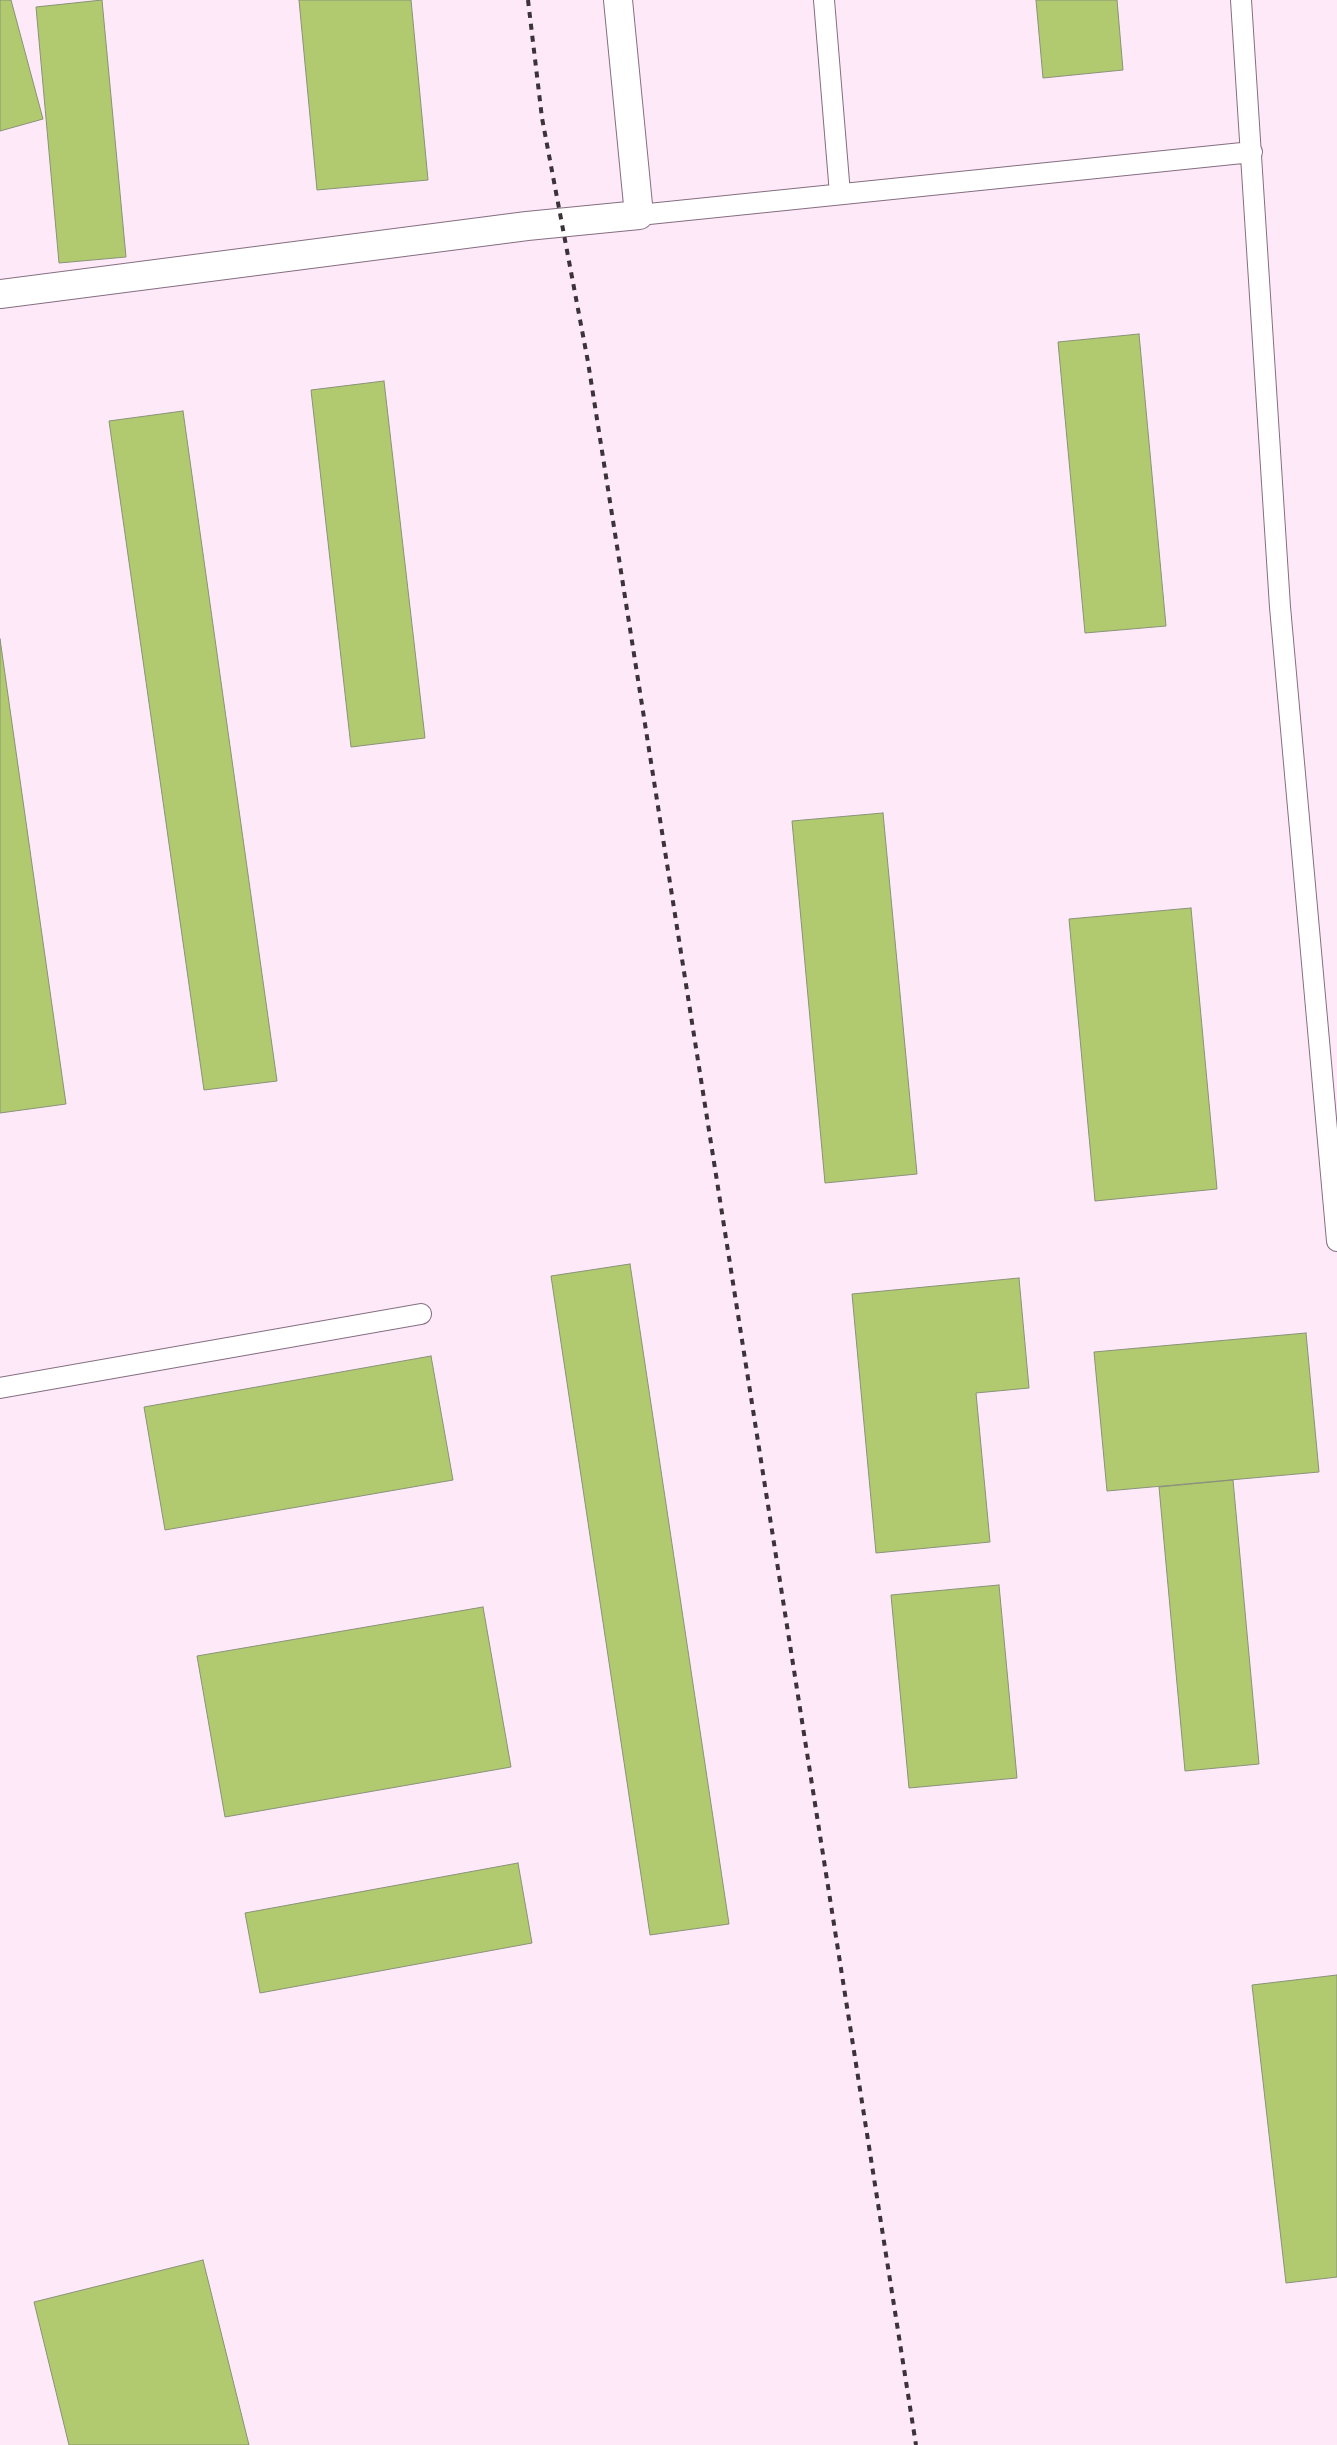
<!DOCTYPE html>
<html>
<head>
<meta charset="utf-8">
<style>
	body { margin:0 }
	canvas { display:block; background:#fee9f9 }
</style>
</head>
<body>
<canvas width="1337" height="2445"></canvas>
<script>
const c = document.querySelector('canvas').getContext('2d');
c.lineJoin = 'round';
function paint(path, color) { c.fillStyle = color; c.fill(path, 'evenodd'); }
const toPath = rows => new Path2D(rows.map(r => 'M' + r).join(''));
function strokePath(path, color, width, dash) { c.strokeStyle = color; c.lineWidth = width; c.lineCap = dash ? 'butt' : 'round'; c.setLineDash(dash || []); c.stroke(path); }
const building = toPath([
	[0,0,11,0,43,119,0,131,0,0],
	[102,0,126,257,59,263,36,7,102,0],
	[299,0,411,0,428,180,317,190,299,0],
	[1036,0,1117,0,1123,70,1043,78,1036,0],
	[1139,334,1166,626,1085,633,1058,342,1139,334],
	[384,381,425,738,351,747,311,390,384,381],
	[183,411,277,1081,204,1090,109,421,183,411],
	[0,639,66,1104,0,1113,0,639],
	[883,813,917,1174,825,1183,792,821,883,813],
	[1191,908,1217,1189,1095,1201,1069,919,1191,908],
	[630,1264,729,1924,650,1935,551,1276,630,1264],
	[1019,1278,1029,1388,976,1393,990,1542,876,1553,852,1294,1019,1278],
	[1306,1333,1319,1472,1107,1491,1094,1352,1306,1333],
	[431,1356,453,1480,165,1530,144,1407,431,1356],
	[1233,1480,1259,1764,1185,1771,1159,1487,1233,1480],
	[999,1585,1017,1778,909,1788,891,1595,999,1585],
	[483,1607,511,1767,225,1817,197,1656,483,1607],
	[518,1863,532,1943,260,1993,245,1913,518,1863],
	[1337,1975,1337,2277,1286,2283,1252,1985,1337,1975],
	[203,2260,249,2445,69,2445,34,2302,203,2260]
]);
paint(building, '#b1ca70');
strokePath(building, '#899277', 1);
const lane = toPath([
	[824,0,840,194],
	[1241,0,1280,607,1337,1241],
	[639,215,1252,152],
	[0,1388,421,1314]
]);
const street = toPath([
	[0,294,527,226,639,215,618,0]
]);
strokePath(lane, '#846e80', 22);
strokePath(street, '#846e80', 30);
strokePath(lane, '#fff', 20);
strokePath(street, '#fff', 28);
strokePath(toPath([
	[528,0,542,118,588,362,916,2445]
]), '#3c323a', 4, [6, 6]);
</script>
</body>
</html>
